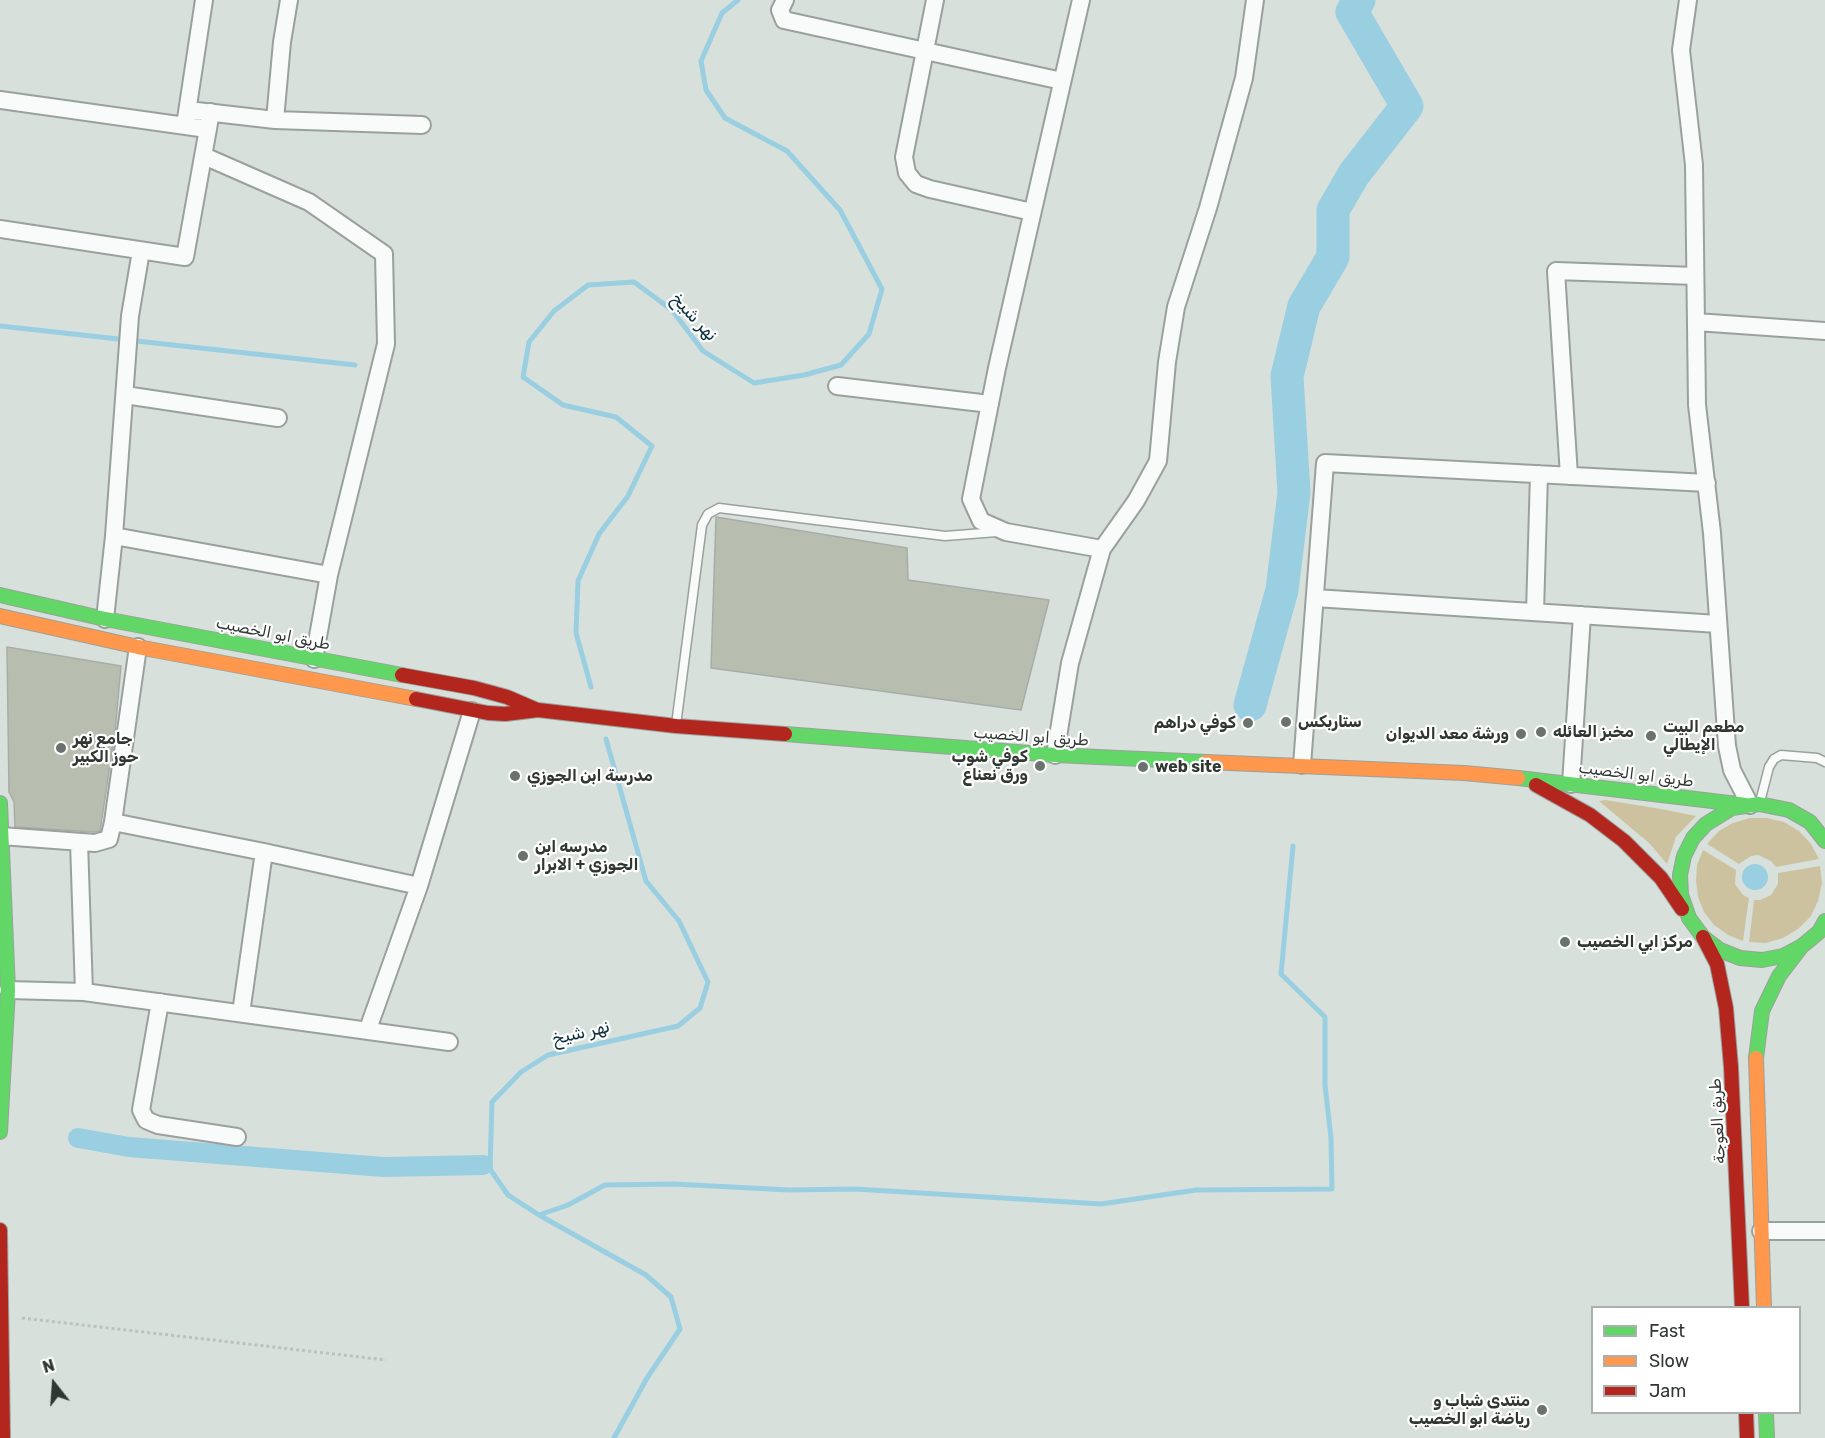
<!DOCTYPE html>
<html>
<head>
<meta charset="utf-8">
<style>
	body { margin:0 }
	#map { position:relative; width:1825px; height:1438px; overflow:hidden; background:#d8e0db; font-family:Rubik,sans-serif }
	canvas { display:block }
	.legend { position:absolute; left:1591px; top:1306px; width:210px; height:108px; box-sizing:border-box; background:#fff; border:2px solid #acafad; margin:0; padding:8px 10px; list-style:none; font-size:18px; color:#303632 }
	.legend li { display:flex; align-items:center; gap:12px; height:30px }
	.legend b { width:30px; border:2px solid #acafad }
	.north { position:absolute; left:24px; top:1354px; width:60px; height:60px; -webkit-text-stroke:4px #fff; paint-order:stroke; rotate:343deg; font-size:16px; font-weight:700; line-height:24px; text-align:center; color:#303632 }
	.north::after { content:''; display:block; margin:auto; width:21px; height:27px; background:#303632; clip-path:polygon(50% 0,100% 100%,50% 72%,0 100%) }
</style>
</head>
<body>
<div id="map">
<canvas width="1825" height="1438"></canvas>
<ul class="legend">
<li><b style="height:8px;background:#63d668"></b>Fast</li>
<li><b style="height:8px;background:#ff974d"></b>Slow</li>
<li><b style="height:8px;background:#b3261e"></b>Jam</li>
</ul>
<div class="north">N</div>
</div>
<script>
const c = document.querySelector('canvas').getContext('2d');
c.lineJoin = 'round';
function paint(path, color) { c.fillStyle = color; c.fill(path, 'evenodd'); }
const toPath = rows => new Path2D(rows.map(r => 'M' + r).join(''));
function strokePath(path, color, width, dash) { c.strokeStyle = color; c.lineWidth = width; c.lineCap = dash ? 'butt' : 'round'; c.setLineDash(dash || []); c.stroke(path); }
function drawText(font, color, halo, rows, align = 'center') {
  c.font = font + ' Rubik,"Noto Naskh Arabic",sans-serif'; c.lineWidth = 4.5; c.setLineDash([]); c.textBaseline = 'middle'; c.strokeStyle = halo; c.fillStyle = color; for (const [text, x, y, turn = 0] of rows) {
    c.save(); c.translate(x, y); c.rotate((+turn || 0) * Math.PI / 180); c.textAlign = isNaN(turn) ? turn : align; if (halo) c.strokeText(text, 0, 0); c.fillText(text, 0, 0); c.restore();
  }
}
paint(toPath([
	[1605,800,1661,809,1696,816,1676,837,1667,864,1649,843,1599,801],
	[1750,818,1767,818,1784,822,1799,831,1811,844,1819,859,1776,867,1771,861,1758,855,1751,856,1739,864,1707,844,1719,831,1733,823],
	[1703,850,1736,870,1735,884,1743,895,1749,898,1743,941,1728,935,1714,925,1704,912,1698,897,1696,881,1697,865],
	[1820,866,1822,883,1818,901,1811,916,1798,929,1783,938,1766,943,1749,942,1754,900,1760,900,1771,895,1778,884,1778,873]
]), '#cdc29f');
paint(toPath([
	'1742 877a13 13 0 1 1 26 0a13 13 0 1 1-26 0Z'
]), '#99cfe1');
strokePath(toPath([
	[0,326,355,365],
	[591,687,576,633,578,581,599,534,628,496,652,446,616,417,563,405,523,377,529,342,554,311,588,285,634,282,672,310,703,351,754,383,804,375,841,365,869,334,882,289,840,210,787,151,725,118,706,90,701,61,722,13,738,0],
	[606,739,646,881,679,921,708,982,700,1008,678,1026,548,1055,521,1072,492,1102,490,1169,508,1195,539,1215,646,1275,671,1297,680,1329,647,1378,614,1438],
	[539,1215,568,1205,605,1185,674,1184,789,1190,855,1189,1101,1204,1196,1190,1332,1189,1331,1138,1325,1085,1325,1017,1281,974,1293,846]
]), '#99cfe1', 5);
strokePath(toPath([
	[78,1138,129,1147,384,1167,483,1165]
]), '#99cfe1', 20);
strokePath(toPath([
	[1250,705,1282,590,1294,493,1287,376,1304,306,1333,257,1333,210,1354,174,1407,106,1352,12,1359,0]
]), '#99cfe1', 33);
const building = toPath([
	[716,517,907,548,908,580,1049,600,1021,710,711,668,716,517],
	[7,647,121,666,115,732,100,831,94,832,15,827,14,802,9,792,7,647]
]);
paint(building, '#b7beb0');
strokePath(building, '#a8aca8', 1.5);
const lane = toPath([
	[676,725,702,525,708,514,719,508,945,536,997,532],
	[1760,802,1769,767,1774,759,1781,755,1817,758,1825,762]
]);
const street = toPath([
	[785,0,780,10,784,20,1062,81],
	[935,0,904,157,907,173,916,184,930,189,1032,212],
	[1081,0,997,368,971,499,981,521,1006,532,1102,549],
	[1688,0,1681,50,1694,165,1697,405,1712,533,1727,746,1732,770,1750,805],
	[0,100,207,129],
	[188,110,275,120,422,125],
	[186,119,204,0],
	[275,120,282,42,289,0],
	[204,156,309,202,384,254,386,344,329,575,314,659],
	[0,229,185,257,211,112],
	[1696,322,1825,331],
	[837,386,990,404],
	[125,395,278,418],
	[1569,476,1556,271,1695,276],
	[114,536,329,575],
	[1315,598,1718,624],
	[1535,612,1539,474],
	[105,619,114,536,130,316,141,251],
	[1055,755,1070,663,1102,549,1136,501,1158,461,1167,362,1176,307,1208,208,1244,78,1255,0],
	[1302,765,1325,463,1707,483],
	[1571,784,1582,615],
	[113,822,264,852,419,886],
	[1,836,95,843,109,839,113,822,138,647],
	[79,842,84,992],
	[8,990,84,992,449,1042],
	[160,1002,141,1110,146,1120,158,1125,237,1137],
	[241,1013,264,852],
	[368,1029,419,886,472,711],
	[1761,1231,1825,1231]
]);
const fast = toPath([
	[0,595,105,619,402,675],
	[785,734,1055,755,1206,762],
	[1518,778,1746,805],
	[0,803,8,990,0,1132],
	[1825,841,1810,822,1789,810,1759,804,1732,808,1706,824,1693,838,1684,856,1680,875,1681,895,1689,918,1703,937,1720,950,1740,958,1762,960,1783,956,1802,946,1819,932,1825,921],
	[1756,1058,1762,1011,1779,976,1802,946],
	[1766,1412,1767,1438]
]);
const slow = toPath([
	[0,616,138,647,416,699],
	[1206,762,1464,773,1518,778],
	[1756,1058,1764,1308]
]);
const jam = toPath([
	[402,675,474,688,507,697,535,709],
	[416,699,488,713,505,714,538,710,676,726,785,734],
	[1536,785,1590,815,1624,841,1661,878,1682,909],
	[1703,937,1717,964,1726,1008,1731,1067,1742,1308],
	[0,1230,3,1438],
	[1746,1412,1747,1438]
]);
strokePath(lane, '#9aa19d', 11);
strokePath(street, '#9aa19d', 20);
strokePath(fast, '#9aa19d', 16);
strokePath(slow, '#9aa19d', 16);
strokePath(jam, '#9aa19d', 16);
strokePath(toPath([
	[22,1318,386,1360]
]), '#bec0bf', 3, [3, 3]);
strokePath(lane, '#f9fafa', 8);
strokePath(street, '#f9fafa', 16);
strokePath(fast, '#63d668', 14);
strokePath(slow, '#ff974d', 14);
strokePath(jam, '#b3261e', 14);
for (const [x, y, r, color] of [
	[1286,722,6,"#6b726d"],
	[1248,723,6,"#6b726d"],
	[1541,732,6,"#6b726d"],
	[1521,734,6,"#6b726d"],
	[1651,736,6,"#6b726d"],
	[61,748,6,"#6b726d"],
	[1040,766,6,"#6b726d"],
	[1143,767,6,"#6b726d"],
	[515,776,6,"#6b726d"],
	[523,856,6,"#6b726d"],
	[1565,942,6,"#6b726d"],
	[1542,1410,6,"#6b726d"]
]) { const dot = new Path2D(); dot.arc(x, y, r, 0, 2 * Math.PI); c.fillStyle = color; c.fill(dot); strokePath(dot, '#fff', 2); }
drawText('16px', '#303632', '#fff', [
	["طريق ابو الخصيب",273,634,11],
	["طريق ابو الخصيب",1031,737,4],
	["طريق ابو الخصيب",1636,775,7],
	["طريق العوجة",1718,1121,-93]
]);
drawText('bold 16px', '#303632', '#fff', [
	["ستاربكس",1298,722],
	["كوفي دراهم",1236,723,"right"],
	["مطعم البيت",1663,727],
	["الإيطالي",1663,745],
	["مخبز العائله",1553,732],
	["ورشة معد الديوان",1509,734,"right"],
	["جامع نهر",73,739],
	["حوز الكبير",73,757],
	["كوفي شوب",1028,757,"right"],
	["ورق نعناع",1028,775,"right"],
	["web site",1155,767],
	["مدرسة ابن الجوزي",527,776],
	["مدرسه ابن",535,847],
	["الجوزي + الابرار",535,865],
	["مركز ابي الخصيب",1577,942],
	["منتدى شباب و",1530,1401,"right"],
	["رياضة ابو الخصيب",1530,1419,"right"]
], 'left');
drawText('italic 18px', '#0e313e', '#fff', [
	["نهر شيخ",694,317,47],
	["نهر شيخ",581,1033,-13]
]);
</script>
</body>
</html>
